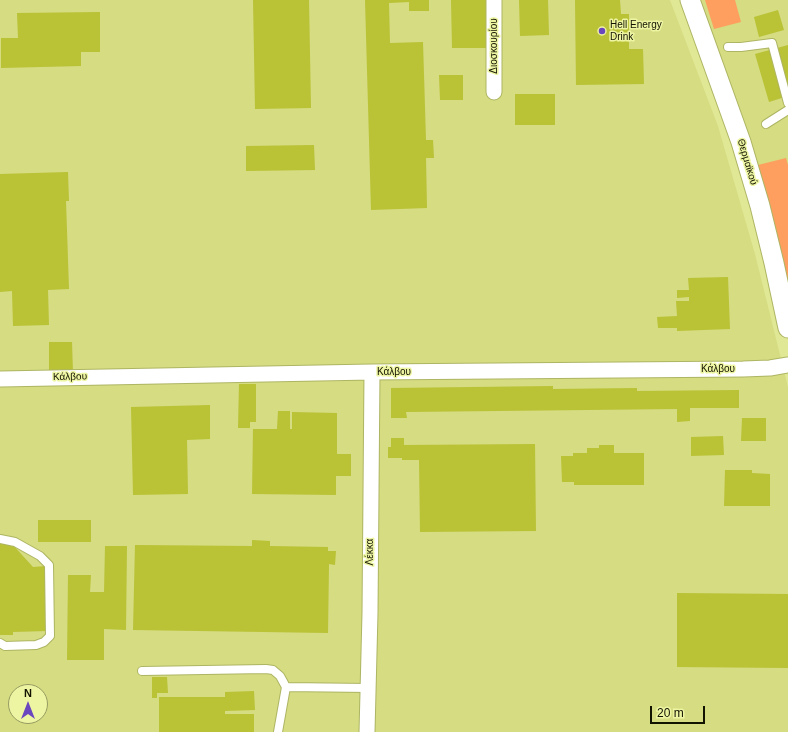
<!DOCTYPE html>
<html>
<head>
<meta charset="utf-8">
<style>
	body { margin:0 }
	#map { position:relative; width:788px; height:732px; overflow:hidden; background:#e1e895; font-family:Arial,sans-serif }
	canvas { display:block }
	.north { position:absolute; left:8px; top:684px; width:40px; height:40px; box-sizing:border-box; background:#eef5a2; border:1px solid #969b61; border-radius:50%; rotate:0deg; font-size:11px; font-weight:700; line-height:16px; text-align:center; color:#121300 }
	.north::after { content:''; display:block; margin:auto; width:14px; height:18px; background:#6a46bf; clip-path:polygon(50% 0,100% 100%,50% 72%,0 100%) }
	.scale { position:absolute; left:650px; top:706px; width:55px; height:18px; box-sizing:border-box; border:2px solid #121300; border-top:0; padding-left:5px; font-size:12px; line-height:14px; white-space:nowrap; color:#121300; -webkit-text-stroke:3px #eef5a2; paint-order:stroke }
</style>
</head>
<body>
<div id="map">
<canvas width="788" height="732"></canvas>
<div class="north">N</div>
<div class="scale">20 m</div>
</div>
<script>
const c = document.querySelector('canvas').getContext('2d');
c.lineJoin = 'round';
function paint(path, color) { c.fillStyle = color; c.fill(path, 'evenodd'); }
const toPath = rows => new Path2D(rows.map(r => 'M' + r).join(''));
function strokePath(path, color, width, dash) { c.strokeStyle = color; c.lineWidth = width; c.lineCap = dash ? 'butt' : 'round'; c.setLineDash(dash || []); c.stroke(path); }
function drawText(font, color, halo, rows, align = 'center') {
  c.font = font + ' Arial,sans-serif'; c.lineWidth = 3; c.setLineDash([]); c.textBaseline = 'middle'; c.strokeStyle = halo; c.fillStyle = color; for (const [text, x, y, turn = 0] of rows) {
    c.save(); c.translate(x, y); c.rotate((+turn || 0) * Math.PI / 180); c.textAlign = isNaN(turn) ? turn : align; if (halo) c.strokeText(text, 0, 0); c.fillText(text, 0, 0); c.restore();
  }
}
paint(toPath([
	[0,0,670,0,718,126,755,254,788,387,788,732,0,732],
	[16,692,40,692,40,716,16,716],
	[701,0,788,0,788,300]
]), '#d5dc81');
paint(toPath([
	[705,0,735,0,741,22,714,29],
	[786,158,788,165,788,300,750,167]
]), '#fe9e5f');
paint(toPath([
	[253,0,309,0,311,108,255,109],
	[365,0,429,0,429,11,409,11,409,2,389,3,390,43,423,42,426,140,433,140,434,158,426,158,427,208,371,210],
	[451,0,489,0,490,48,452,48],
	[519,0,548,0,549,35,520,36],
	[575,0,620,0,621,14,629,14,629,49,643,49,644,84,576,85],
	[778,10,784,30,759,37,754,17],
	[100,12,100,52,81,52,81,66,1,68,1,38,18,38,17,13],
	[788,45,788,96,769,102,755,54],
	[439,75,463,75,463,100,440,100],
	[515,94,555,94,555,125,515,125],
	[314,145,315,170,246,171,246,146],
	[68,172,69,201,66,201,69,289,48,290,49,325,13,326,12,291,0,292,0,174],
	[728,277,730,329,677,331,677,328,658,328,657,317,677,316,676,301,689,301,689,297,677,298,677,290,689,290,688,278],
	[49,342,72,342,73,373,49,374],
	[239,384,256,384,256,422,250,422,250,428,238,428],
	[553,386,553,389,637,388,637,391,739,390,739,408,690,408,690,421,677,422,677,409,406,412,407,418,391,418,391,388],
	[210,405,210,439,187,440,188,494,133,495,131,407],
	[278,411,290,411,290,429,292,429,292,412,337,413,337,454,351,454,351,476,336,476,336,495,252,494,253,429,277,429],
	[742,418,766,418,766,441,741,441],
	[723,436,724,455,691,456,691,437],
	[391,438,404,438,404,445,535,444,536,531,420,532,419,460,402,460,402,458,388,458,388,447,391,447],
	[599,445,614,445,614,453,644,453,644,485,574,485,574,482,562,482,561,456,573,456,573,453,587,453,587,448,599,448],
	[725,470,752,470,752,473,770,474,770,506,724,506],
	[38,520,91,520,91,542,38,542],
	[252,540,270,541,270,546,328,547,328,551,336,551,335,565,329,564,328,633,133,630,135,545,252,546],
	[0,544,12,544,33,567,46,566,47,631,13,632,13,635,0,635],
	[105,546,127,546,126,630,104,629,104,660,67,660,68,575,91,575,90,592,104,592],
	[677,593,788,594,788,668,677,667],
	[152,677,167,677,168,693,157,693,157,698,152,698],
	[254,691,255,710,225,711,225,714,254,714,254,732,159,732,159,697,225,697,225,692]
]), '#bac236');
const service = toPath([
	[728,47,741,47,772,43,788,103],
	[766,124,788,110],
	[0,539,15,542,40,556,49,565,50,636,44,642,36,645,5,646,0,643],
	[142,671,266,669,273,670,280,676,286,687,368,688],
	[278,732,286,687]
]);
const minor = toPath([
	[494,92,494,0],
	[0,379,372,372,743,369,770,368,788,365],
	[367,732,370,613,372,372]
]);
const tertiary = toPath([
	[690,0,741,142,760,206,774,263,788,328]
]);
strokePath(service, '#aeb563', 10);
strokePath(minor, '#aeb563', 17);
strokePath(tertiary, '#aeb563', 21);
strokePath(service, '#fff', 8);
strokePath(minor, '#fff', 15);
strokePath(tertiary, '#fff', 19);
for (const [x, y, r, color] of [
	[602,31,4,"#6a46bf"]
]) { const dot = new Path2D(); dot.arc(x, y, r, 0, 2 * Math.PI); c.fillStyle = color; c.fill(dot); strokePath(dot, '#eef5a2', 1.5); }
drawText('10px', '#121300', '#eef5a2', [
	["Hell Energy",610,25],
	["Drink",610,37]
], 'left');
drawText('10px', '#121300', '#eef5a2', [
	["Διοσκουρίου",494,46,-90],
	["Θερμαϊκού",747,162,73],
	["Κάλβου",718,369],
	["Κάλβου",394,372],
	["Κάλβου",70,377,-1],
	["Λέκκα",370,552,-90]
]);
</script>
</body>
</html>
